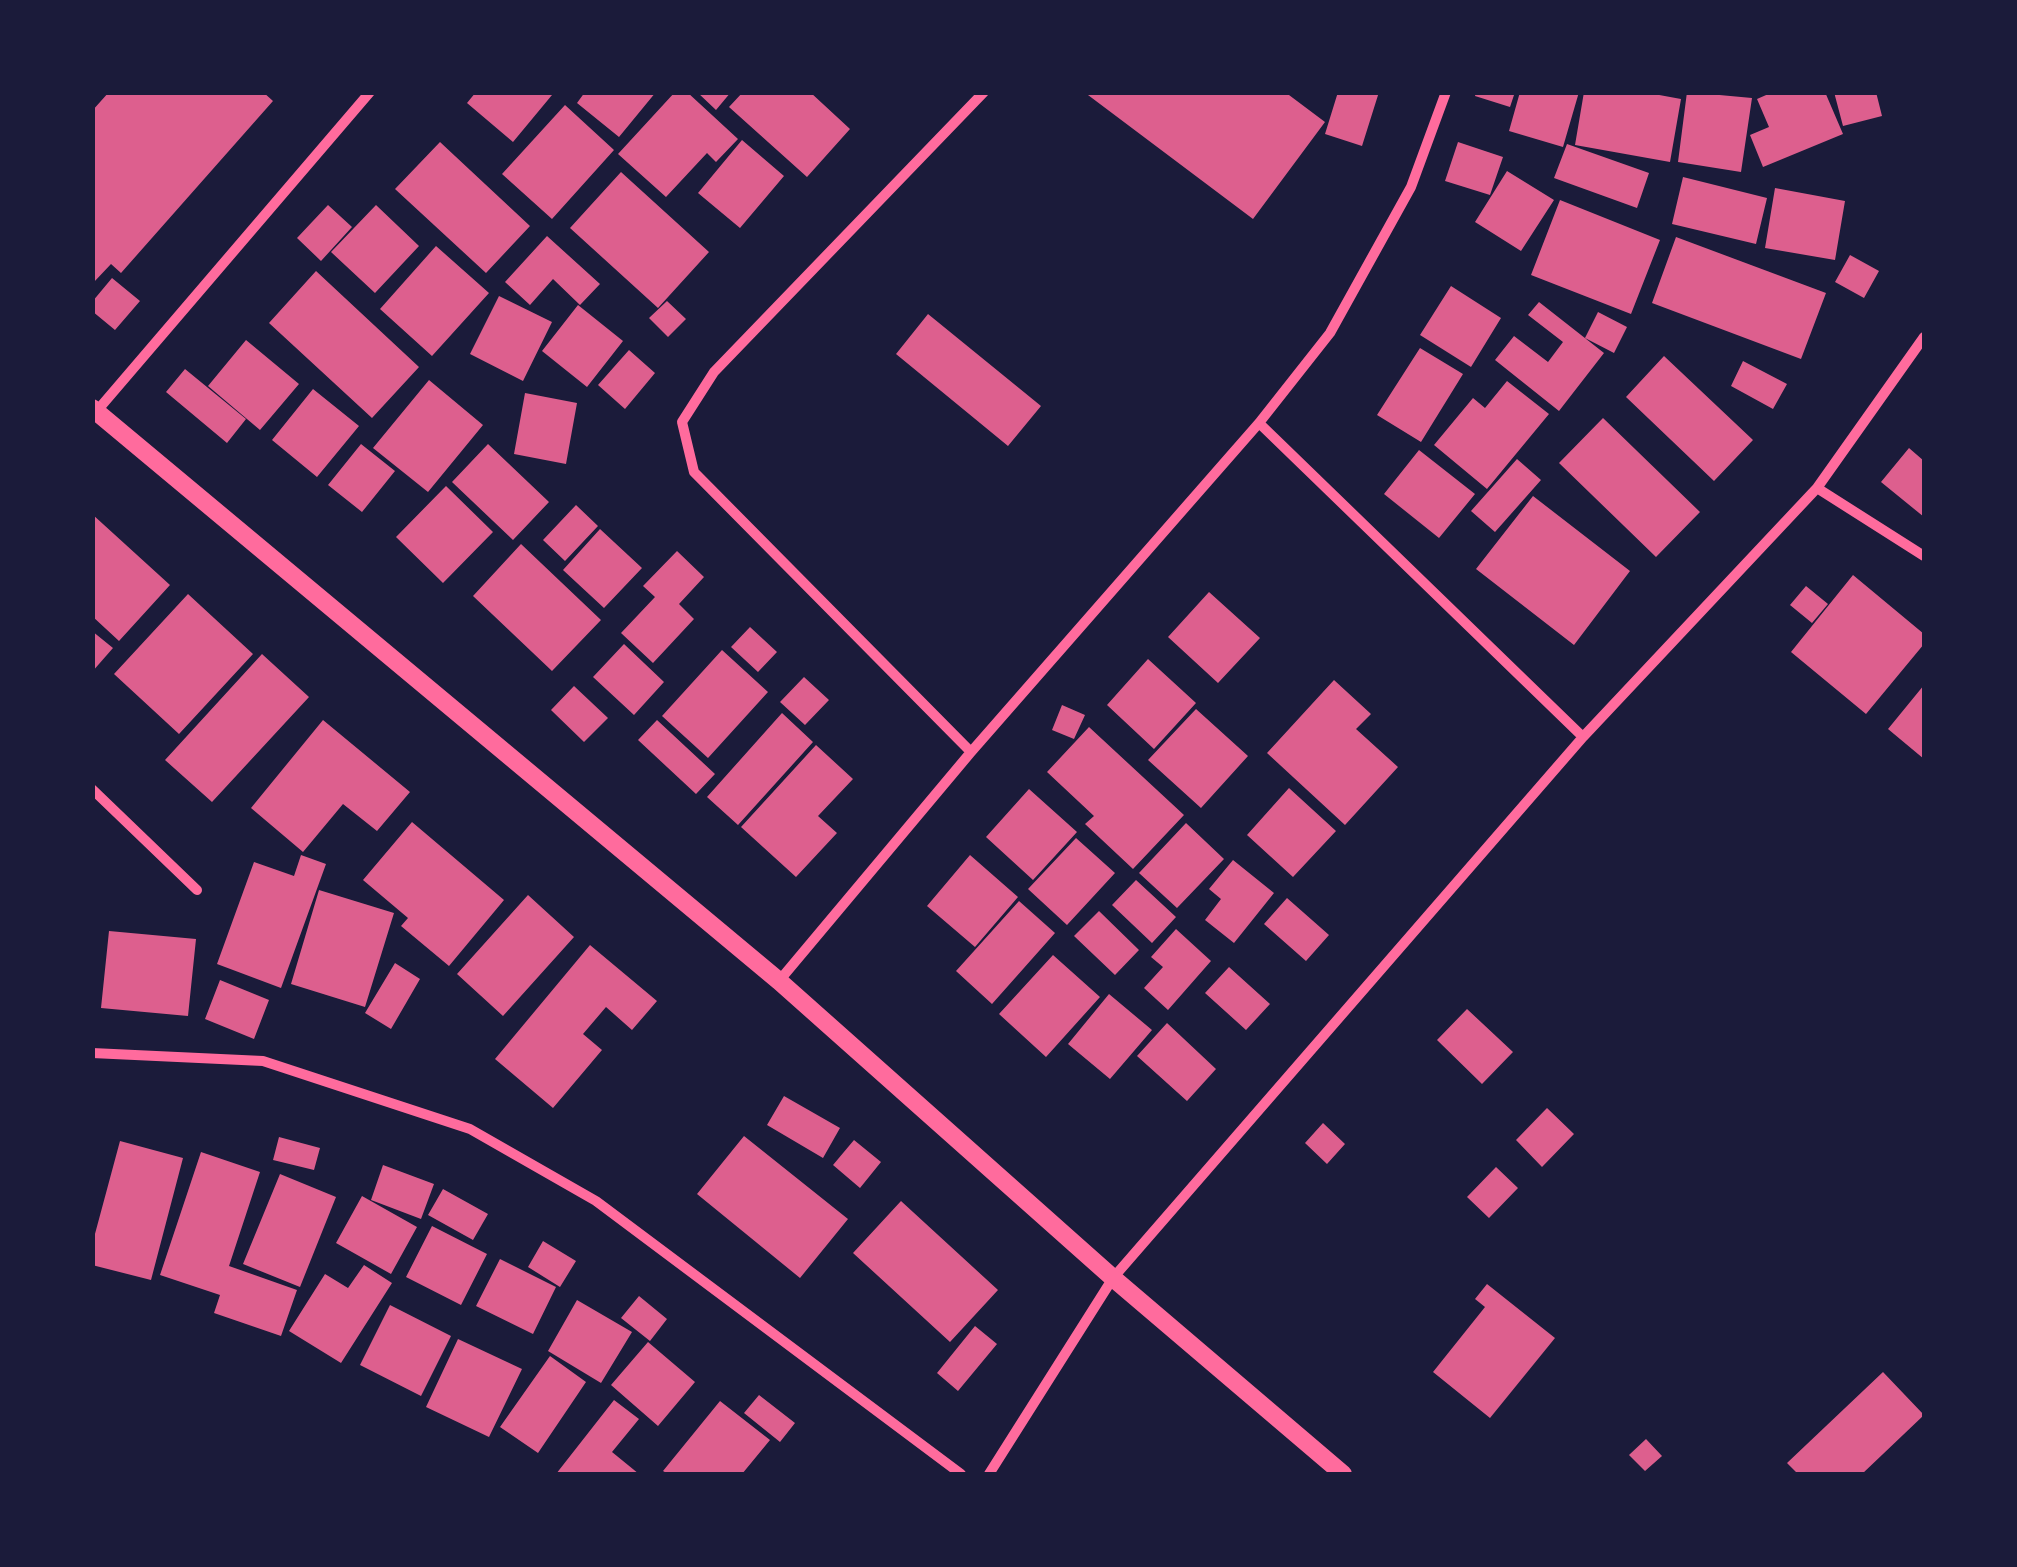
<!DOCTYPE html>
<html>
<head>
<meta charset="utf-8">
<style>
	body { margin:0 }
	#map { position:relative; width:2017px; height:1567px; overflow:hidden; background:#1b1b3a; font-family:"Public Sans",sans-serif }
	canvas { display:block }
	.frame { position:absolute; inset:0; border:95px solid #1b1b3a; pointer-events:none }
</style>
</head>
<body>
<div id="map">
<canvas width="2017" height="1567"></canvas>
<div class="frame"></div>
</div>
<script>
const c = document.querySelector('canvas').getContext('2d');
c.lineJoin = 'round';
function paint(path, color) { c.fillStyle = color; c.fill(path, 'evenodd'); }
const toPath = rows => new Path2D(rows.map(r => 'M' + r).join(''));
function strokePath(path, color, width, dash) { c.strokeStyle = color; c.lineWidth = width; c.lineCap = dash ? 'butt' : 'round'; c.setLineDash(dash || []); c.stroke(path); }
paint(toPath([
	[109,92,263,92,273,101,121,273,111,264,94,282,92,111],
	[476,92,549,92,552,95,513,142,467,103],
	[585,92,656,92,619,137,577,103],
	[675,92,687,92,738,139,716,162,707,153,666,197,618,154],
	[697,92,731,92,716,110],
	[743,92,810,92,850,129,807,177,729,107],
	[1084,92,1285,92,1325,122,1253,219],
	[1338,92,1379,92,1362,146,1325,134],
	[1476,92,1515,92,1510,107,1475,96],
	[1520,92,1579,92,1563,147,1509,131],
	[1584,92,1643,92,1681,99,1670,162,1575,145],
	[1687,92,1752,98,1741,172,1678,162],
	[1773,92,1825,92,1843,134,1763,167,1750,135,1769,127,1757,99],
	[1834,92,1876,92,1882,116,1843,126],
	[565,105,614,150,552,219,502,174],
	[742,140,784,176,740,228,698,193],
	[440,142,530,226,486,273,395,189],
	[1458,142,1503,157,1490,195,1445,181],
	[1567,144,1649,173,1637,208,1554,178],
	[1507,171,1554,200,1521,251,1475,222],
	[621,172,709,252,658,308,570,228],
	[1683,177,1767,198,1756,244,1672,224],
	[1775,188,1845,201,1835,260,1765,248],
	[1560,200,1660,240,1631,314,1531,275],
	[328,205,352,227,321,261,297,238],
	[376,205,419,246,375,293,331,252],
	[547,236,600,284,580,305,553,279,530,305,505,282],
	[1676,237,1826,293,1801,359,1652,303],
	[436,246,489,293,432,356,380,309],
	[1850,255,1879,271,1864,298,1835,282],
	[316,271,419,367,372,418,269,323],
	[112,278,140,301,115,330,92,311,92,302],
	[1451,286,1501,318,1471,367,1420,335],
	[499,296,552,322,523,381,470,354],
	[667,301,686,319,668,337,649,318],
	[1539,302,1604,353,1559,411,1495,360,1514,336,1548,362,1563,342,1528,315],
	[578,305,623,341,587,387,542,351],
	[1598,312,1627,327,1614,353,1585,338],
	[928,314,1041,406,1008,446,896,354],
	[246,340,299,384,260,430,208,386],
	[1420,348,1463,374,1421,442,1377,415],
	[629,350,655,373,625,409,598,385],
	[1664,356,1753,440,1714,481,1626,397],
	[1743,361,1787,384,1773,409,1731,386],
	[185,369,246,419,227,443,166,392],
	[429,380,483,425,428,492,373,448],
	[1507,381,1549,414,1487,489,1434,445,1473,398,1485,408],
	[313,389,359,426,317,477,272,440],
	[525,393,577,403,566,464,514,454],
	[1603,418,1700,512,1656,557,1559,463],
	[361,444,395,471,362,512,328,485],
	[488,444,549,502,513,540,452,482],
	[1909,448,1924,461,1924,517,1881,482],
	[1419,450,1475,494,1439,538,1384,494],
	[1517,459,1541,480,1495,532,1471,511],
	[446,486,493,532,443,583,396,537],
	[1533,496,1630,571,1574,645,1476,569],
	[576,505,598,526,565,561,543,540],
	[92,514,170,585,119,641,92,616],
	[600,529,642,568,604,608,563,570],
	[521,544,601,620,552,671,473,596],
	[677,551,704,577,679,604,694,619,653,663,621,633,655,597,643,586],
	[1853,575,1924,634,1924,644,1866,714,1791,652],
	[1806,586,1828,604,1812,623,1790,605],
	[1209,592,1260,638,1218,683,1168,637],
	[188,594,253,654,179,734,114,674],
	[750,627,777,652,758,672,731,647],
	[92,631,113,648,92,672],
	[624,644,664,682,634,715,593,677],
	[722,650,768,692,708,758,662,716],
	[262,654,309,697,212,802,165,760],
	[1148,659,1196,703,1154,749,1107,705],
	[804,677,829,700,805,725,780,702],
	[1334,680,1371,714,1356,729,1398,767,1345,825,1267,753],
	[1924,685,1924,759,1888,729],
	[574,686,608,718,584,742,551,710],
	[1062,705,1085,715,1074,739,1052,730],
	[1196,709,1248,756,1201,808,1148,760],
	[782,713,813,742,738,825,707,797],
	[323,720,410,792,377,831,343,804,303,852,251,808],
	[657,720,715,774,696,794,638,740],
	[1089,727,1184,815,1133,869,1085,824,1094,816,1047,772],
	[816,745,853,779,818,816,837,833,796,877,741,827],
	[1289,788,1336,831,1293,877,1247,835],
	[1029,789,1077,832,1033,880,986,837],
	[412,822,504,900,449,966,401,926,408,918,363,880],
	[1186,823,1224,859,1177,908,1139,873],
	[1076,838,1115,873,1067,925,1028,889],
	[301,855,326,864,281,988,217,964,254,862,294,876],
	[970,855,1018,897,975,947,927,906],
	[1233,860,1274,893,1234,943,1205,920,1221,899,1209,889],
	[1136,880,1176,917,1152,943,1112,905],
	[319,890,394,913,365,1007,291,984],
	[528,895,574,937,503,1016,457,974],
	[1287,898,1329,935,1306,961,1264,924],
	[1019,901,1055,933,992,1004,956,971],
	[1099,911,1139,950,1115,975,1074,936],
	[1176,929,1211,961,1168,1010,1144,988,1163,967,1151,957],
	[109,931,196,939,188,1016,101,1008],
	[590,945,657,1001,632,1030,606,1007,583,1034,602,1050,553,1108,495,1059],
	[1053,955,1100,997,1046,1057,999,1014],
	[395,963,420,979,391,1029,365,1013],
	[1229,967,1270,1004,1246,1030,1205,993],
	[220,980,269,1000,254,1039,205,1019],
	[1109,994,1152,1030,1110,1079,1068,1044],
	[1467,1009,1513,1052,1482,1084,1437,1040],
	[1167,1023,1216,1069,1187,1101,1137,1056],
	[784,1096,840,1128,823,1158,767,1125],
	[1547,1108,1574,1134,1542,1167,1516,1140],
	[1323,1123,1345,1144,1327,1164,1305,1143],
	[744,1136,848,1219,800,1278,697,1194],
	[279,1137,320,1148,314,1170,273,1160],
	[854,1140,881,1162,860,1188,833,1165],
	[120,1141,183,1158,151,1280,92,1265,92,1245],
	[201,1152,260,1172,229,1266,297,1290,281,1336,214,1313,220,1295,160,1275],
	[383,1165,434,1184,421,1219,371,1200],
	[1496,1167,1518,1188,1489,1218,1467,1197],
	[280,1174,336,1197,300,1287,243,1264],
	[443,1189,488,1214,473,1240,428,1215],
	[362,1196,417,1227,391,1274,336,1243],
	[901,1201,998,1290,950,1342,853,1253],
	[432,1226,487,1254,461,1305,406,1277],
	[543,1241,576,1261,560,1287,528,1267],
	[500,1259,556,1287,533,1334,476,1306],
	[364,1265,392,1283,341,1363,289,1331,325,1274,348,1288],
	[1487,1284,1555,1338,1490,1418,1433,1372,1485,1307,1475,1299],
	[639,1296,667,1319,650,1341,621,1318],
	[577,1300,632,1332,601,1383,548,1351],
	[390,1305,451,1336,421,1396,360,1365],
	[975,1326,997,1344,958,1391,937,1373],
	[458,1339,522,1369,489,1437,426,1407],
	[648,1342,695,1382,658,1426,611,1385],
	[550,1356,586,1382,538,1453,500,1427],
	[1883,1372,1924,1415,1862,1474,1798,1474,1787,1463],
	[759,1395,795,1423,780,1442,744,1413],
	[614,1400,639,1419,612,1452,639,1474,556,1474],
	[720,1401,770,1440,742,1474,668,1474,663,1471],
	[1646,1439,1662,1456,1645,1471,1629,1455]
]), '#dd5f8e');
strokePath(toPath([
	[96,412,370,92],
	[1259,423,1583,737],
	[1817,488,1924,556],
	[971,752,694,472,682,422,714,372,984,92],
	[92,789,197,890],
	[779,981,971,752,1259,423,1330,333,1411,187,1446,92],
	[92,1053,263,1061,470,1129,596,1201,961,1474],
	[989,1474,1113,1278,1583,737,1817,488,1924,337]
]), '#ff6b9d', 10);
strokePath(toPath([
	[92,408,779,981,1113,1278,1343,1474]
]), '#ff6b9d', 18);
</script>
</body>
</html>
